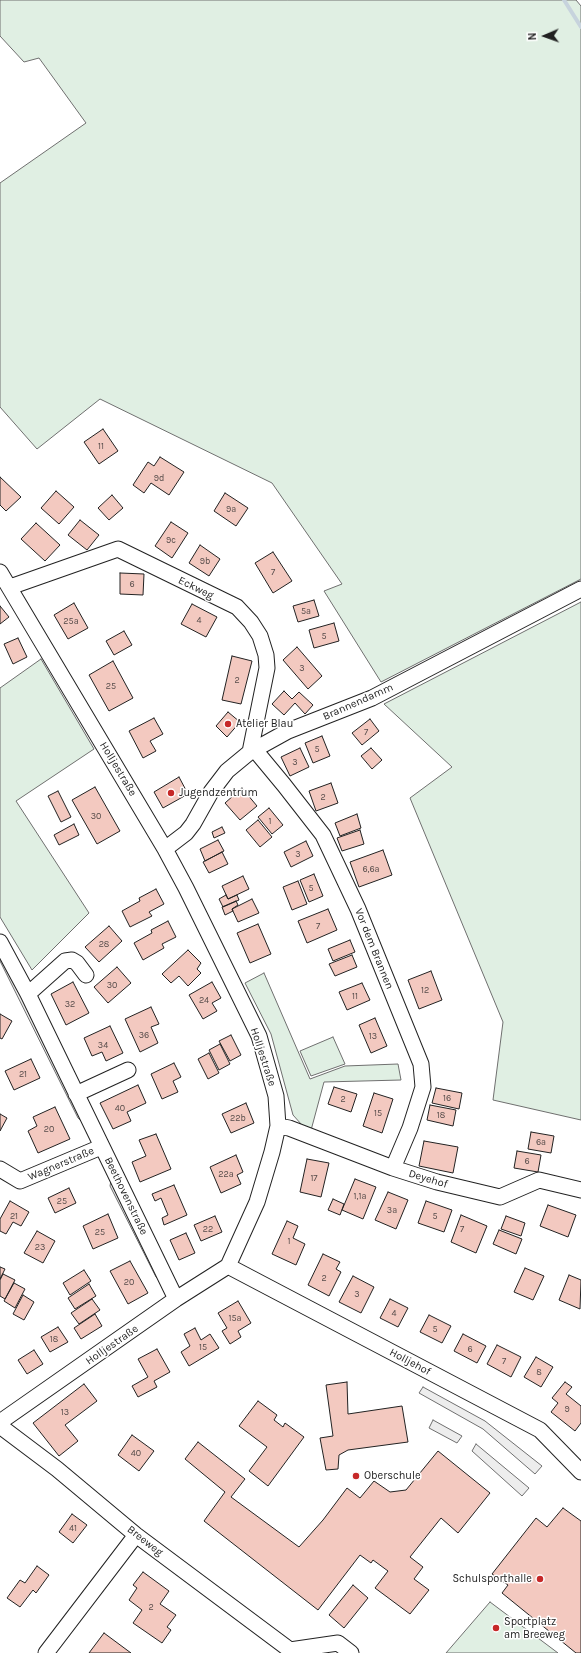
<!DOCTYPE html>
<html>
<head>
<meta charset="utf-8">
<style>
	body { margin:0 }
	#map { position:relative; width:581px; height:1653px; overflow:hidden; background:#fff; font-family:Karla,sans-serif }
	canvas { display:block }
	.north { position:absolute; left:525px; top:16px; width:40px; height:40px; -webkit-text-stroke:3px #fff; paint-order:stroke; rotate:268deg; font-size:11px; font-weight:700; line-height:16px; text-align:center; color:#222 }
	.north::after { content:''; display:block; margin:auto; width:14px; height:18px; background:#222; clip-path:polygon(50% 0,100% 100%,50% 72%,0 100%) }
</style>
</head>
<body>
<div id="map">
<canvas width="581" height="1653"></canvas>
<div class="north">N</div>
</div>
<script>
const c = document.querySelector('canvas').getContext('2d');
c.lineJoin = 'round';
function paint(path, color) { c.fillStyle = color; c.fill(path, 'evenodd'); }
const toPath = rows => new Path2D(rows.map(r => 'M' + r).join(''));
function strokePath(path, color, width, dash) { c.strokeStyle = color; c.lineWidth = width; c.lineCap = dash ? 'butt' : 'round'; c.setLineDash(dash || []); c.stroke(path); }
function drawText(font, color, halo, rows, align = 'center') {
  c.font = font + ' Karla,sans-serif'; c.lineWidth = 3; c.setLineDash([]); c.textBaseline = 'middle'; c.strokeStyle = halo; c.fillStyle = color; for (const [text, x, y, turn = 0] of rows) {
    c.save(); c.translate(x, y); c.rotate((+turn || 0) * Math.PI / 180); c.textAlign = isNaN(turn) ? turn : align; if (halo) c.strokeText(text, 0, 0); c.fillText(text, 0, 0); c.restore();
  }
}
const green = toPath([
	[0,0,576,0,581,6,581,579,381,682,324,591,342,584,272,483,100,399,37,449,0,407,0,183,86,123,39,58,24,62,0,36,0,0],
	[581,602,581,1120,493,1100,503,1022,410,798,452,767,384,704,581,602],
	[41,659,94,749,16,801,89,913,32,970,0,917,0,688,41,659],
	[264,973,310,1079,345,1066,398,1064,401,1080,324,1082,310,1134,293,1115,271,1034,245,983,264,973],
	[333,1037,345,1064,311,1076,300,1051,333,1037],
	[490,1602,558,1653,446,1653,490,1602]
]);
paint(green, '#e0efe3');
strokePath(green, '#6f6f6f', 1);
const parking = toPath([
	[0,954,86,1125,78,1118,0,961,0,954],
	[111,1180,160,1280,156,1277,110,1186,111,1180],
	[423,1387,485,1421,542,1466,535,1474,483,1429,419,1393,423,1387],
	[433,1420,462,1436,457,1443,429,1428,433,1420],
	[476,1444,529,1488,522,1496,472,1451,476,1444]
]);
paint(parking, '#ededed');
strokePath(parking, '#6f6f6f', 1);
strokePath(toPath([
	[564,0,581,27]
]), '#c7d3dd', 4);
const building = toPath([
	[103,429,118,451,99,464,84,442,103,429],
	[160,457,184,472,169,495,151,483,144,493,133,485,148,462,154,466,160,457],
	[0,477,21,497,6,511,0,505,0,477],
	[56,491,74,507,59,524,41,508,56,491],
	[225,493,248,508,236,526,214,511,225,493],
	[112,495,123,508,109,520,98,508,112,495],
	[80,520,99,535,87,550,68,535,80,520],
	[171,522,188,533,172,558,155,546,171,522],
	[36,523,60,545,45,561,21,539,36,523],
	[200,545,220,559,209,576,189,563,200,545],
	[273,552,292,581,273,593,255,563,273,552],
	[120,573,144,574,143,595,120,594,120,573],
	[314,600,319,616,298,622,293,606,314,600],
	[74,603,88,628,68,639,54,615,74,603],
	[192,604,217,617,206,637,181,624,192,604],
	[0,606,9,617,0,624,0,606],
	[334,623,339,641,314,648,309,630,334,623],
	[124,631,132,645,114,655,106,641,124,631],
	[18,638,27,657,13,664,4,644,18,638],
	[297,647,322,676,308,689,283,660,297,647],
	[232,656,252,661,241,704,222,700,232,656],
	[113,661,133,698,109,711,89,675,113,661],
	[284,691,292,699,299,692,313,705,305,714,295,703,284,715,272,704,284,691],
	[228,712,240,722,227,737,216,726,228,712],
	[154,718,163,734,150,741,156,751,143,758,129,731,154,718],
	[370,719,379,731,362,745,352,733,370,719],
	[322,736,330,756,313,763,305,743,322,736],
	[300,748,309,767,290,776,281,757,300,748],
	[371,748,382,760,372,769,361,756,371,748],
	[179,777,188,794,163,808,154,792,179,777],
	[331,783,338,803,316,811,309,791,331,783],
	[95,787,120,831,97,844,72,800,95,787],
	[242,788,257,806,240,820,225,803,242,788],
	[58,791,71,817,61,822,48,796,58,791],
	[269,808,283,825,272,834,258,817,269,808],
	[357,814,361,828,340,836,335,823,357,814],
	[258,820,272,837,260,847,246,830,258,820],
	[74,824,79,835,59,845,54,835,74,824],
	[222,827,225,833,214,838,212,832,222,827],
	[360,830,364,844,342,851,337,838,360,830],
	[218,840,224,851,205,861,200,849,218,840],
	[306,841,313,856,291,867,284,852,306,841],
	[383,850,392,875,359,887,350,862,383,850],
	[222,852,228,864,209,873,203,862,222,852],
	[314,874,323,896,309,902,300,880,314,874],
	[243,876,249,889,228,899,222,886,243,876],
	[298,881,307,904,292,910,283,887,298,881],
	[156,889,164,904,149,912,152,916,130,927,122,911,140,901,139,898,156,889],
	[226,895,228,899,237,895,239,900,223,907,219,899,226,895],
	[252,899,259,913,238,922,232,909,252,899],
	[236,901,238,905,232,909,233,911,225,915,222,907,236,901],
	[328,909,337,930,307,943,298,921,328,909],
	[168,921,176,937,162,944,164,948,143,960,134,943,152,933,151,930,168,921],
	[258,924,271,954,250,963,237,933,258,924],
	[109,926,122,941,99,962,85,947,109,926],
	[350,940,355,952,333,961,328,949,350,940],
	[188,950,201,963,197,969,201,973,188,986,179,976,171,983,162,974,188,950],
	[352,955,357,967,335,976,329,964,352,955],
	[117,967,131,983,108,1003,94,987,117,967],
	[431,971,442,1000,419,1009,408,980,431,971],
	[73,982,89,1013,66,1025,51,994,73,982],
	[212,982,221,998,212,1003,217,1011,203,1019,189,995,212,982],
	[362,983,370,1000,347,1010,339,992,362,983],
	[151,1007,159,1024,151,1027,158,1043,140,1052,125,1019,151,1007],
	[0,1014,12,1021,2,1039,0,1038,0,1014],
	[375,1018,387,1046,371,1053,359,1025,375,1018],
	[110,1026,123,1053,106,1061,102,1052,92,1056,84,1038,110,1026],
	[231,1035,241,1055,230,1061,219,1041,231,1035],
	[220,1044,230,1064,219,1070,209,1050,220,1044],
	[209,1053,219,1073,208,1079,198,1059,209,1053],
	[31,1059,40,1078,14,1090,5,1071,31,1059],
	[174,1063,181,1077,173,1081,178,1092,162,1099,151,1074,174,1063],
	[138,1085,146,1103,127,1112,131,1121,113,1129,100,1103,138,1085],
	[334,1087,357,1094,351,1112,328,1104,334,1087],
	[436,1088,462,1093,459,1109,432,1103,436,1088],
	[374,1093,393,1099,382,1133,363,1126,374,1093],
	[246,1103,254,1123,231,1133,222,1114,246,1103],
	[430,1105,456,1110,453,1126,427,1120,430,1105],
	[55,1107,70,1139,38,1153,28,1131,37,1126,33,1117,55,1107],
	[0,1114,7,1118,0,1131,0,1114],
	[531,1132,554,1136,551,1153,528,1149,531,1132],
	[156,1134,171,1169,140,1182,132,1162,146,1156,139,1140,156,1134],
	[424,1141,458,1147,453,1173,419,1166,424,1141],
	[517,1151,541,1155,538,1172,514,1168,517,1151],
	[236,1155,243,1172,237,1175,241,1184,221,1193,210,1167,236,1155],
	[307,1159,329,1163,321,1197,300,1192,307,1159],
	[355,1179,376,1187,363,1219,342,1210,355,1179],
	[174,1185,187,1215,164,1225,162,1218,168,1215,161,1198,155,1201,152,1194,174,1185],
	[69,1188,76,1203,55,1213,48,1198,69,1188],
	[388,1192,408,1200,396,1229,375,1220,388,1192],
	[333,1199,344,1204,340,1215,328,1210,333,1199],
	[10,1201,29,1212,21,1226,13,1222,6,1234,0,1231,0,1219,10,1201],
	[426,1201,452,1210,444,1232,418,1223,426,1201],
	[548,1205,576,1215,568,1237,540,1226,548,1205],
	[108,1214,118,1238,93,1249,83,1226,108,1214],
	[461,1215,487,1226,476,1253,451,1242,461,1215],
	[215,1216,222,1232,201,1241,194,1225,215,1216],
	[506,1216,525,1223,521,1236,501,1229,506,1216],
	[287,1221,298,1226,293,1238,305,1244,296,1265,272,1254,287,1221],
	[499,1230,522,1239,516,1254,493,1244,499,1230],
	[37,1231,55,1241,43,1263,24,1253,37,1231],
	[186,1233,195,1253,179,1260,170,1240,186,1233],
	[323,1254,340,1262,336,1269,341,1272,329,1296,308,1285,323,1254],
	[130,1261,148,1293,128,1304,110,1271,130,1261],
	[0,1267,5,1269,0,1279,0,1267],
	[525,1268,544,1276,533,1300,514,1292,525,1268],
	[84,1270,91,1281,70,1295,63,1283,84,1270],
	[3,1274,15,1280,5,1299,0,1296,0,1280,3,1274],
	[569,1275,581,1280,580,1309,559,1300,569,1275],
	[353,1276,374,1287,361,1313,339,1302,353,1276],
	[14,1283,25,1289,15,1308,4,1301,14,1283],
	[89,1284,96,1296,75,1309,68,1298,89,1284],
	[23,1295,34,1302,24,1320,13,1314,23,1295],
	[92,1299,100,1310,79,1324,71,1313,92,1299],
	[390,1299,408,1308,398,1327,380,1318,390,1299],
	[238,1301,251,1323,238,1331,241,1337,230,1344,222,1331,227,1328,218,1313,238,1301],
	[95,1314,102,1326,81,1339,74,1328,95,1314],
	[429,1315,451,1326,442,1343,420,1332,429,1315],
	[58,1327,68,1342,50,1352,41,1337,58,1327],
	[195,1328,201,1340,210,1334,219,1348,189,1366,181,1352,190,1346,184,1334,195,1328],
	[463,1334,486,1346,477,1363,454,1351,463,1334],
	[497,1345,521,1357,511,1377,487,1364,497,1345],
	[157,1349,170,1372,154,1381,157,1387,138,1397,132,1386,148,1377,138,1359,157,1349],
	[34,1350,43,1364,27,1374,18,1360,34,1350],
	[536,1357,553,1367,541,1387,524,1377,536,1357],
	[347,1382,348,1414,402,1406,408,1442,348,1450,339,1455,338,1469,326,1470,320,1438,333,1436,326,1385,347,1382],
	[565,1382,572,1387,566,1394,581,1406,581,1423,575,1431,551,1412,558,1403,552,1398,565,1382],
	[84,1384,97,1401,65,1425,78,1441,59,1456,33,1423,84,1384],
	[258,1401,277,1415,274,1420,283,1427,285,1423,304,1437,268,1486,249,1471,267,1447,239,1426,258,1401],
	[132,1435,154,1451,139,1471,118,1455,132,1435],
	[198,1442,245,1479,231,1497,299,1547,323,1520,347,1488,360,1498,374,1481,390,1492,406,1490,438,1451,490,1493,458,1533,441,1518,410,1557,423,1567,414,1579,429,1590,410,1614,375,1588,388,1571,373,1560,371,1563,360,1555,318,1610,204,1521,225,1492,185,1459,198,1442],
	[563,1508,581,1521,581,1653,576,1653,502,1593,508,1585,492,1574,536,1518,547,1527,563,1508],
	[72,1514,87,1525,73,1543,59,1532,72,1514],
	[37,1566,49,1575,36,1593,33,1590,20,1607,7,1598,20,1580,25,1583,37,1566],
	[143,1572,169,1591,160,1604,176,1615,167,1627,171,1630,162,1643,133,1623,142,1610,129,1600,137,1588,133,1585,143,1572],
	[353,1585,368,1598,344,1628,329,1615,353,1585],
	[104,1633,131,1653,89,1653,104,1633]
]);
paint(building, '#f3c9c0');
strokePath(building, '#222', 1);
const minor = toPath([
	[0,572,165,849,186,888,259,1036,276,1096,278,1126,272,1152,257,1202,228,1266,176,1299,0,1422],
	[10,587,118,549,237,607,251,622,260,636,266,655,267,668,250,752],
	[255,750,284,785,323,835,358,909,421,1064,423,1087,410,1128,393,1168],
	[165,849,186,833,193,824,211,792,227,771,250,752,288,731,372,698,581,589],
	[0,942,28,994,176,1299],
	[28,994,65,961,72,960,77,963,86,975],
	[76,1094,128,1070],
	[278,1126,289,1128,393,1168,437,1182,500,1197,539,1180,581,1190],
	[0,1169,20,1181,101,1147],
	[228,1266,540,1430,581,1472],
	[0,1426,57,1469,136,1535,294,1653],
	[290,1650,338,1643,351,1653],
	[46,1653,136,1535]
]);
strokePath(minor, '#222', 17);
strokePath(minor, '#fff', 15);
for (const [x, y, r, color] of [
	[228,724,4,"#c62828"],
	[171,793,4,"#c62828"],
	[356,1476,4,"#c62828"],
	[540,1579,4,"#c62828"],
	[496,1628,4,"#c62828"]
]) { const dot = new Path2D(); dot.arc(x, y, r, 0, 2 * Math.PI); c.fillStyle = color; c.fill(dot); strokePath(dot, '#fff', 1.5); }
drawText('9px', '#564c4a', null, [
	["11",101,446],
	["9d",159,478],
	["9a",231,509],
	["9c",171,540],
	["9b",205,561],
	["7",273,572],
	["6",132,584],
	["5a",306,611],
	["4",199,620],
	["25a",71,621],
	["5",324,636],
	["3",302,668],
	["2",237,680],
	["25",111,686],
	["7",366,732],
	["5",317,749],
	["3",295,762],
	["2",323,797],
	["30",96,816],
	["1",270,821],
	["3",298,854],
	["6,6a",371,869],
	["5",311,888],
	["7",318,926],
	["28",104,944],
	["30",112,985],
	["12",425,990],
	["11",355,996],
	["24",204,1000],
	["32",70,1004],
	["36",144,1035],
	["13",373,1036],
	["34",103,1045],
	["21",23,1074],
	["16",447,1098],
	["2",343,1099],
	["40",120,1108],
	["15",378,1113],
	["18",441,1115],
	["22b",238,1118],
	["20",49,1129],
	["6a",541,1142],
	["6",527,1161],
	["22a",226,1174],
	["17",314,1178],
	["1,1a",360,1196],
	["25",62,1201],
	["3a",392,1210],
	["21",14,1216],
	["5",435,1216],
	["22",208,1229],
	["7",462,1229],
	["25",100,1232],
	["1",289,1241],
	["23",40,1247],
	["2",324,1278],
	["20",129,1282],
	["3",357,1294],
	["4",394,1313],
	["15a",235,1318],
	["5",435,1329],
	["18",54,1339],
	["15",203,1347],
	["6",470,1349],
	["7",504,1361],
	["8",539,1372],
	["9",567,1409],
	["13",65,1412],
	["40",136,1453],
	["41",73,1528],
	["2",151,1607]
]);
drawText('11px', '#222', '#fff', [
	["Eckweg",196,588,26],
	["Brannendamm",358,702,-24],
	["Holljestraße",118,769,59],
	["Vor dem Brannen",374,949,68],
	["Holljestraße",263,1057,72],
	["Wagnerstraße",61,1164,-23],
	["Deyehof",428,1179,17],
	["Beethovenstraße",126,1196,64],
	["Holljestraße",112,1345,-35],
	["Holljehof",410,1362,28],
	["Breeweg",145,1541,38]
]);
drawText('11px', '#222', '#fff', [
	["Atelier Blau",236,724],
	["Jugendzentrum",179,793],
	["Oberschule",364,1476],
	["Schulsporthalle",532,1579,"right"],
	["Sportplatz",504,1622],
	["am Breeweg",504,1635]
], 'left');
</script>
</body>
</html>
